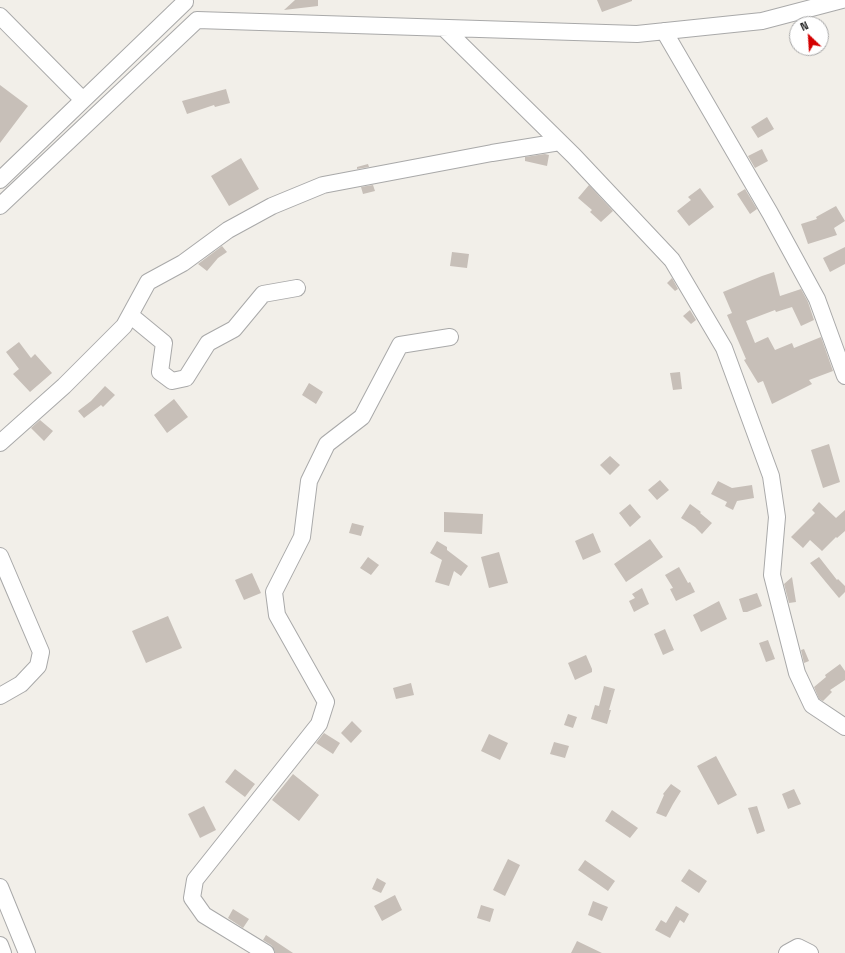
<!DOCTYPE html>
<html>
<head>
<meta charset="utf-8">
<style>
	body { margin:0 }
	#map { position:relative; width:845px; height:953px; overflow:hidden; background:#f2efe9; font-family:"Space Grotesk",sans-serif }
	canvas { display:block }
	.north { position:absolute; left:789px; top:16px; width:40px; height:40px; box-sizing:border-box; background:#fff; border:1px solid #a7a7a7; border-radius:50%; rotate:335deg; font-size:11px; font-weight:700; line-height:16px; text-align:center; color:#222 }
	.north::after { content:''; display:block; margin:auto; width:14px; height:18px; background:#d40000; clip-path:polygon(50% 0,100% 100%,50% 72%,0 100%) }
</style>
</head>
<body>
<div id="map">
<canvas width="845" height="953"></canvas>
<div class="north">N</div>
</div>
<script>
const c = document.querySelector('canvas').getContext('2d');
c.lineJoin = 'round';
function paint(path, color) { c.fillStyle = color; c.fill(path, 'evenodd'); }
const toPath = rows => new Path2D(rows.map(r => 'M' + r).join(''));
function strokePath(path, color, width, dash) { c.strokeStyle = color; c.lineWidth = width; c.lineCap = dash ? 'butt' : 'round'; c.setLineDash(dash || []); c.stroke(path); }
paint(toPath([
	[295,0,318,0,318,6,284,10],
	[597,0,632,0,632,1,602,12],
	[0,85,28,106,0,143],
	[226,89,230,103,215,107,214,105,187,114,182,101],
	[767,117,774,129,758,138,751,127],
	[762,149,768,161,755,168,748,156],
	[545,154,549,155,547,166,525,161,525,157],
	[241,158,259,189,229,206,211,176],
	[368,164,369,167,357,169,357,167],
	[373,185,375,191,363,194,361,187],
	[589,185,613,211,601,222,590,212,592,210,578,198],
	[700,188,714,207,689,226,677,211,691,200,688,197],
	[745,189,757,209,750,214,737,194],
	[836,206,845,221,834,228,837,235,808,244,801,224,817,219,816,217],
	[222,246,227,252,218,258,207,271,198,264],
	[845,247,845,264,830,272,823,258],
	[452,252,469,254,467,268,450,266],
	[774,272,780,296,801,289,808,302,814,320,801,326,792,307,776,312,775,310,746,321,755,343,768,337,775,350,792,343,794,348,821,337,833,371,809,380,812,384,772,404,763,381,758,383,744,360,746,359,727,315,732,313,723,292,762,276],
	[672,278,678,289,675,291,667,283],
	[690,310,696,320,691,324,683,316],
	[19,342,31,358,35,354,52,373,30,392,13,374,19,369,6,352],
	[680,372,682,389,673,390,670,373],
	[309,383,323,392,316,404,302,395],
	[105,386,115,395,103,407,101,405,84,418,78,411,91,401],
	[174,399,188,417,167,433,154,415],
	[40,420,53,431,44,441,31,428],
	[829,444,840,482,823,488,811,450],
	[610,456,620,465,610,475,600,465],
	[660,480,669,490,657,500,648,490],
	[718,481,732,488,752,485,754,498,737,501,733,510,725,506,727,502,711,494],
	[819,502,836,518,845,510,845,531,837,538,836,537,822,551,810,540,803,548,791,537,815,513,812,510],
	[630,504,641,517,630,527,619,513],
	[690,504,701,512,700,513,712,523,702,534,695,527,681,518],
	[444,512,483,514,482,534,444,532],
	[352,523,364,526,361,536,349,533],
	[593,533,601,552,583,560,575,541],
	[650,539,663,557,626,582,614,564],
	[437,541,447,547,447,550,468,566,461,576,454,571,449,586,435,582,442,560,430,553],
	[499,552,508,583,489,588,481,557],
	[368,557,379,565,371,575,360,568],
	[819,557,837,580,838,579,845,586,845,592,839,598,810,563],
	[679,567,688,583,690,582,695,592,676,601,670,589,673,588,665,575],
	[252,573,261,593,244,600,235,580],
	[792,577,796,602,789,603,784,584],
	[642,588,649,604,634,612,629,601,635,598,632,594],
	[757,593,762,606,747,612,743,612,739,599],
	[719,601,727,619,701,632,693,615],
	[168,616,182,648,146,663,132,631],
	[665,629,674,650,663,655,654,634],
	[768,640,775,659,766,662,759,643],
	[804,649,809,661,804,663,801,650],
	[586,655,592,669,592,672,575,680,568,663],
	[840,664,845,671,845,680,830,690,832,692,823,701,819,699,814,687,826,677,825,675],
	[411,683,414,695,396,699,393,688],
	[604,686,615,689,609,710,611,710,607,724,591,719,595,705,599,706],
	[568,714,577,717,573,728,564,725],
	[352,721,362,731,351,743,341,733],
	[324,733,340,743,333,754,316,743],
	[489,734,508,743,500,760,481,751],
	[554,742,569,746,565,758,550,754],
	[716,756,737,795,718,805,697,766],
	[235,769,255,784,245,797,225,782],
	[293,774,319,795,299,821,272,800],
	[671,784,681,791,673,804,666,817,656,813,664,795,663,794],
	[794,789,801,804,788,809,782,794],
	[204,806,216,830,200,838,188,814],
	[757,806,765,831,757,834,748,808],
	[612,810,638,828,630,838,605,821],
	[508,859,520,865,505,896,493,890],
	[585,860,615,881,608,891,578,870],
	[689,869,707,881,699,893,681,881],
	[377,878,386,883,381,893,372,889],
	[395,895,402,910,382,921,374,906],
	[593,901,608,907,602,921,588,915],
	[481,905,494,909,490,922,477,918],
	[676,906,689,914,684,923,680,920,670,938,655,930,661,920,666,923],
	[233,909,249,919,243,928,228,918],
	[266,935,293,953,275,953,274,949,271,945,263,940],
	[577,941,602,953,571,953]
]), '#c7bfb8');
const minor = toPath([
	[0,16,83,100],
	[444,28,574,156,672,260,724,348,771,476,777,517,772,575,797,673,812,705,845,727],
	[664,31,770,213,817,299,845,376],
	[0,180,185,2],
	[0,206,197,20,637,34,762,21,842,0],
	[130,315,164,343,160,372,172,381,186,378,208,343,234,329,263,294,297,288],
	[0,443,64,386,124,326,148,282,183,263,228,230,272,206,323,185,492,153,560,142],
	[0,556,41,652,38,666,21,684,0,696],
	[0,887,27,953],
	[0,945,3,953],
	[266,953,204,915,192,898,195,880,319,724,326,702,277,615,274,592,302,537,309,481,327,444,362,417,400,345,450,337],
	[787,953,798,947,810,953]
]);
strokePath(minor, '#a9a9a9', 18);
strokePath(minor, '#fff', 16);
</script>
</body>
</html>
